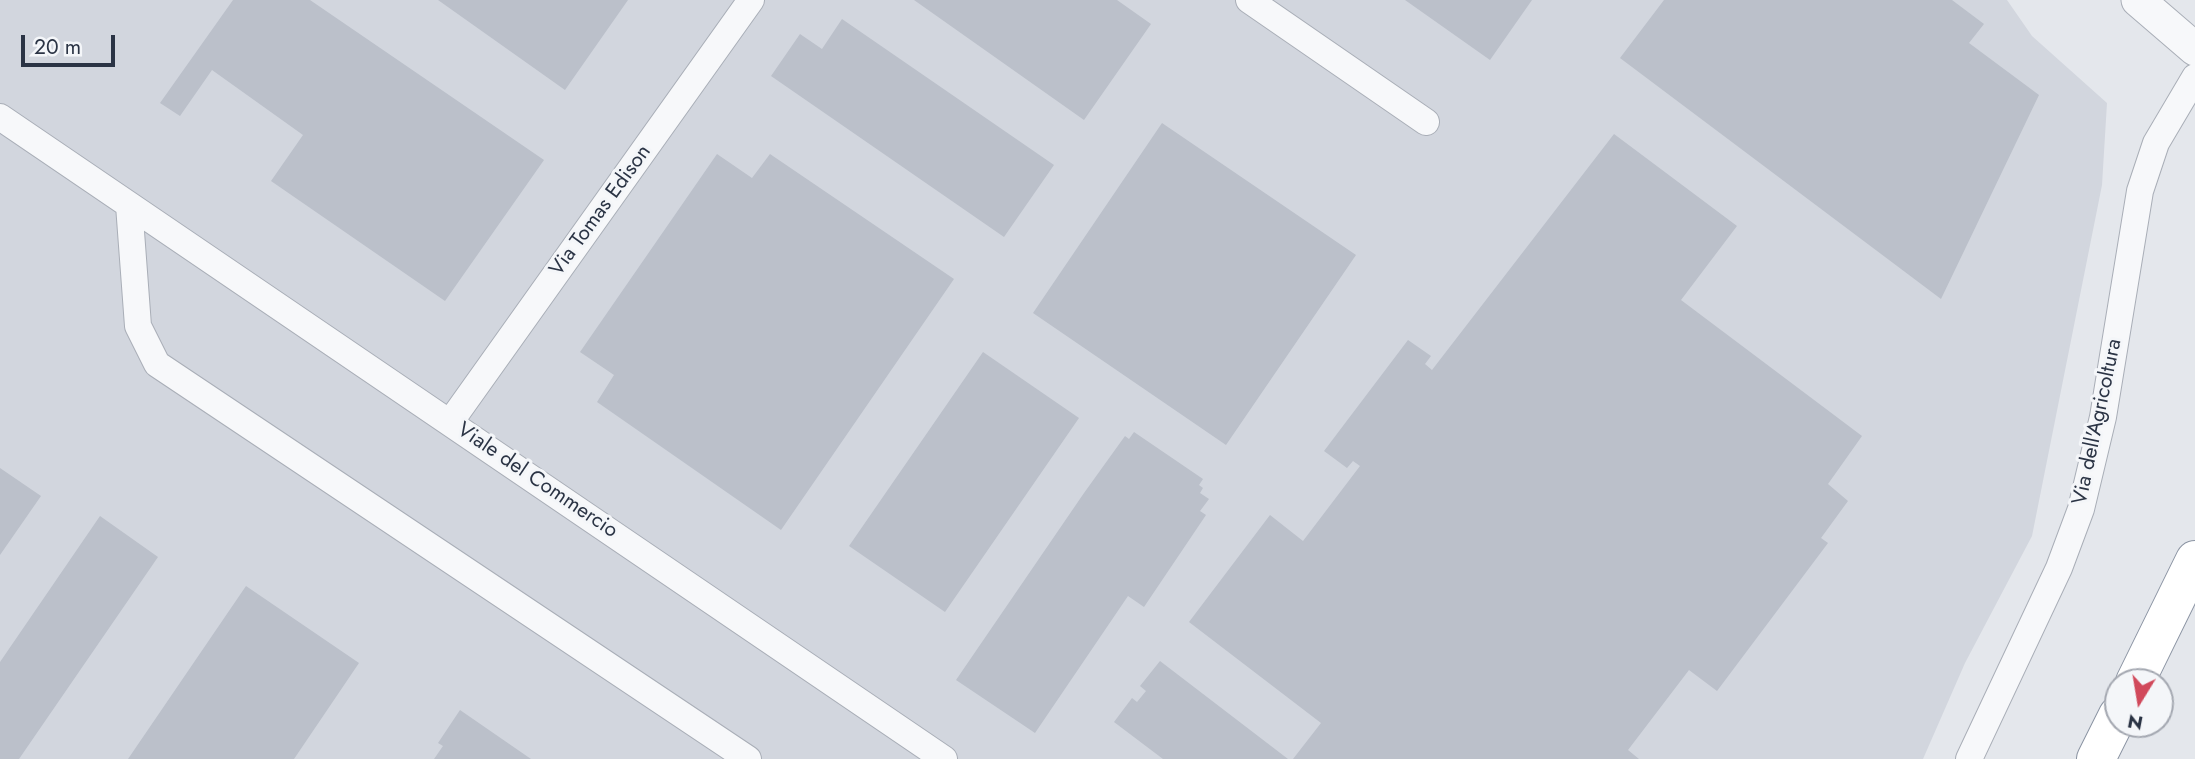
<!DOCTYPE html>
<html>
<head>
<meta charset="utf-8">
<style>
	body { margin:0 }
	#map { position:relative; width:2195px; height:759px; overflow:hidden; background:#e4e7ec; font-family:Jost,sans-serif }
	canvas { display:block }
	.north { position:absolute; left:2104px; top:668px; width:70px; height:70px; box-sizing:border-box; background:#f4f6f9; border:2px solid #a4a8b1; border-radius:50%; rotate:191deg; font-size:19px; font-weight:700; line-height:28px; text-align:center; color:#2b3445 }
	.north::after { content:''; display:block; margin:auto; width:24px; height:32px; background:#d1495b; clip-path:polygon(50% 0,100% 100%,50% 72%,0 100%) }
	.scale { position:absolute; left:21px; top:35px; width:94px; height:32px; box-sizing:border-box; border:4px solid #2b3445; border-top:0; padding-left:9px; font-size:21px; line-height:24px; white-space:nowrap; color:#2b3445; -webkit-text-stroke:5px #f4f6f9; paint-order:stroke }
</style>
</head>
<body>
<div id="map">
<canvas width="2195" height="759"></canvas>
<div class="north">N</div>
<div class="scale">20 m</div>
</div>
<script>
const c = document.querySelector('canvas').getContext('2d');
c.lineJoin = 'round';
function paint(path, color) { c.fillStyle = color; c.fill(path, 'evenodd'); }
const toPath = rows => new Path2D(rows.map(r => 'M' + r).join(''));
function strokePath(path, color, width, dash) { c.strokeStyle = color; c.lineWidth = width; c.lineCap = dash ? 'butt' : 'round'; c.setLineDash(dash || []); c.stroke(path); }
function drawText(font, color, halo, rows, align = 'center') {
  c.font = font + ' Jost,sans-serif'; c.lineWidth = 6; c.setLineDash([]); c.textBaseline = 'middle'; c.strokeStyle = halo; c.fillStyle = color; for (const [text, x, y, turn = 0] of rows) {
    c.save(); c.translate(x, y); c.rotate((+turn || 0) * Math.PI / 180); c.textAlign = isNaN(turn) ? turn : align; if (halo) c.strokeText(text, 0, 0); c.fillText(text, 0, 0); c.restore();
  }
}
paint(toPath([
	[0,0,2007,0,2032,36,2107,103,2102,185,2032,536,1965,663,1923,759,0,759]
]), '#d2d6de');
paint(toPath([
	[233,0,310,0,544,160,445,301,271,181,303,135,212,70,180,116,160,103],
	[438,0,628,0,565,90],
	[914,0,1117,0,1151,24,1084,120],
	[1405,0,1532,0,1490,60],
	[1664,0,1952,0,1984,24,1969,43,2039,95,1941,299,1620,58],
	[842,19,1054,165,1004,237,771,76,800,34,822,49],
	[1162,123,1356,255,1226,445,1033,313],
	[1614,134,1737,226,1681,300,1862,436,1828,484,1848,501,1821,538,1828,543,1717,691,1689,670,1628,750,1639,759,1293,759,1321,723,1189,622,1270,515,1303,541,1360,466,1353,461,1347,468,1324,451,1408,340,1431,356,1425,364,1432,370],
	[717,154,752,178,770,154,954,279,781,530,597,402,614,375,580,352],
	[983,352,1079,418,945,612,849,546],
	[1134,432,1203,479,1199,485,1203,488,1200,493,1209,499,1200,511,1206,515,1144,607,1128,596,1035,733,956,680,1084,493,1125,436,1129,439],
	[0,468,41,496,0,555],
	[100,516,158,557,19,759,0,759,0,662],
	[246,586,359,663,294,759,128,759],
	[1160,661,1288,759,1163,759,1114,722,1132,698,1137,702,1146,691,1140,686],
	[460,710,531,759,434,759,443,746,438,743]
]), '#bbc0ca');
const minor = toPath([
	[1249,0,1426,122],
	[0,117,944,759],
	[129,205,138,326,157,364,748,759],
	[451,421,751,0],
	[1969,759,2059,568,2081,509,2103,417,2140,191,2156,143,2195,77]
]);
const tertiary = toPath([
	[2138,0,2195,49]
]);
const motorway = toPath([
	[2135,682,2195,560],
	[2096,759,2118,715]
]);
strokePath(minor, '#a9aeb7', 28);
strokePath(tertiary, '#a9aeb7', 35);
strokePath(motorway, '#8b94a3', 40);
strokePath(minor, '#f7f8fa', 26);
strokePath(tertiary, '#f7f8fa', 33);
strokePath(motorway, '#fff', 38);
drawText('21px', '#2b3445', '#f4f6f9', [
	["Via Tomas Edison",601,211,-54],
	["Via dell'Agricoltura",2098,422,-78],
	["Viale del Commercio",537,481,34]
]);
</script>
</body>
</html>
